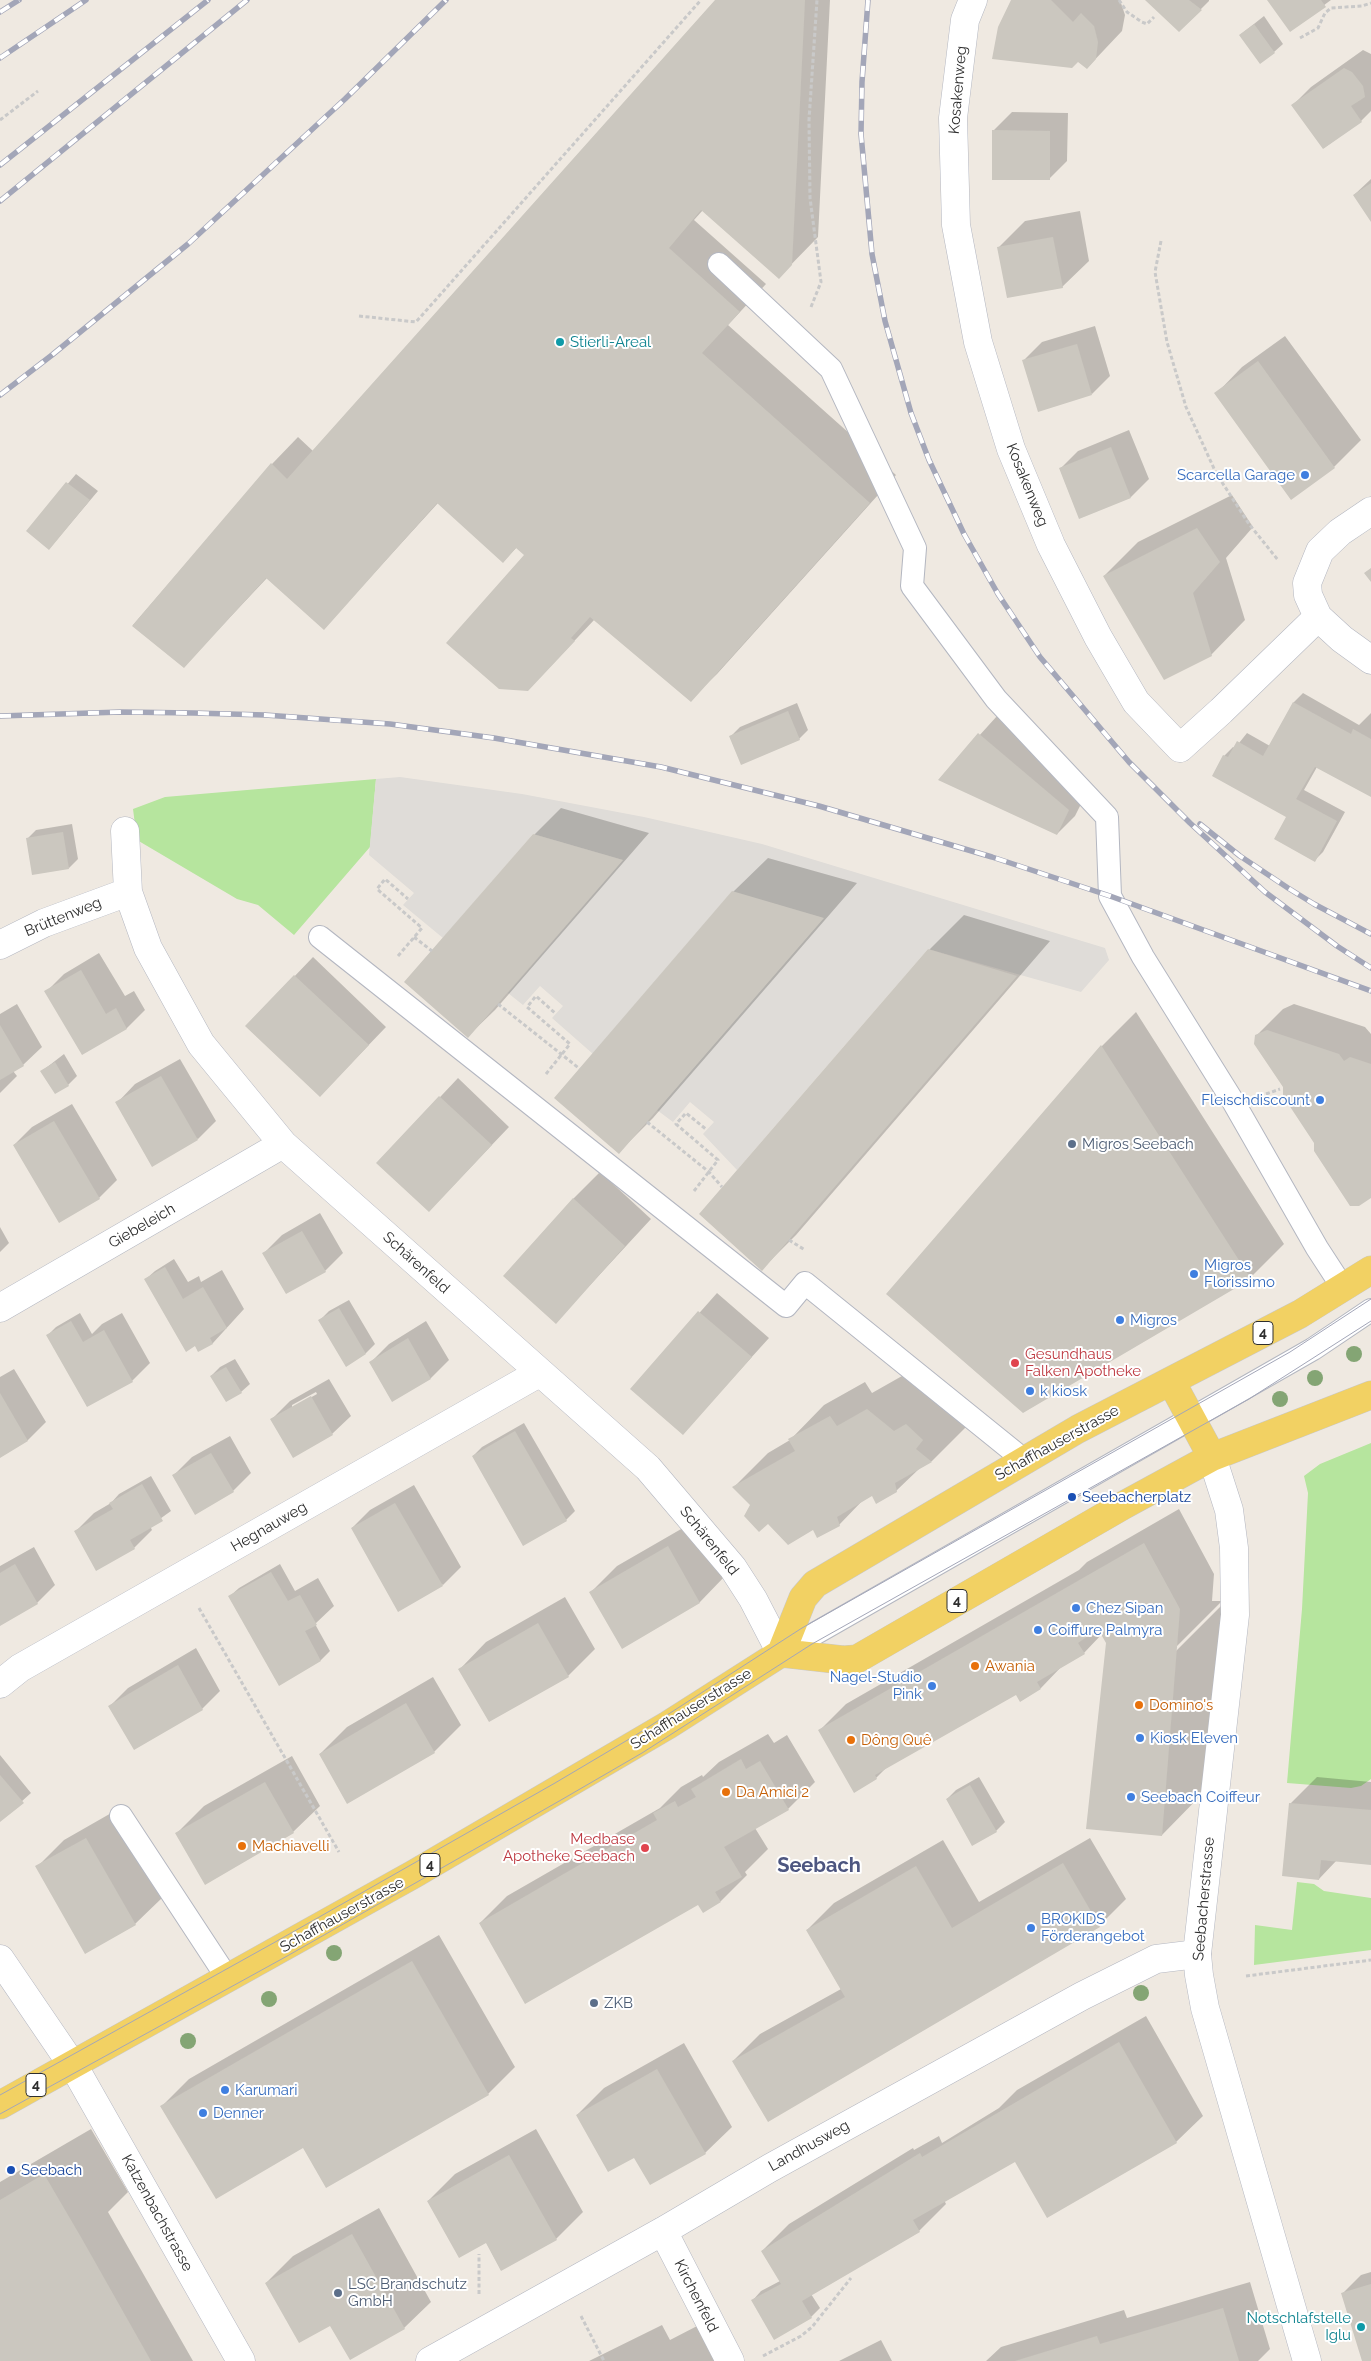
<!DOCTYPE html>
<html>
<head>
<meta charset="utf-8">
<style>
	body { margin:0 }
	canvas { display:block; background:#efe9e1 }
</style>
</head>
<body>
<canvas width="1371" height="2361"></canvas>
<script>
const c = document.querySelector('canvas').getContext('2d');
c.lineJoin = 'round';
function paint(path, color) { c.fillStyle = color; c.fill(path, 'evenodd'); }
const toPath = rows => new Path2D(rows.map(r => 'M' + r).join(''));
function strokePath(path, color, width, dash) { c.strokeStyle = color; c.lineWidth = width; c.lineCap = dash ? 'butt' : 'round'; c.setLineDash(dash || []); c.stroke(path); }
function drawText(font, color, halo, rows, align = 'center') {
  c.font = font + ' Raleway,sans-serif'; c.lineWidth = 4; c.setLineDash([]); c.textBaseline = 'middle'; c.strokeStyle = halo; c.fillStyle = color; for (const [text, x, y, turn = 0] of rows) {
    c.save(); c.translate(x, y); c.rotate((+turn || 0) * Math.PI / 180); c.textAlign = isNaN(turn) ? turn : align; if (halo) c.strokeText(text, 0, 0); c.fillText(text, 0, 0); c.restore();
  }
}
paint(toPath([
	[376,779,370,847,294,935,258,905,237,899,137,840,133,809,165,797],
	[1371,1443,1371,1779,1361,1786,1351,1788,1287,1783,1302,1609,1308,1493,1304,1476,1320,1464],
	[1297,1882,1314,1884,1324,1891,1371,1898,1371,1950,1254,1965,1255,1925,1292,1930]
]), '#b6e59e');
paint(toPath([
	[400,777,522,794,644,817,762,844,1105,948,1109,960,1081,992,928,949,737,1170,703,1134,714,1122,690,1102,673,1122,657,1110,823,918,732,892,593,1054,552,1018,563,1006,540,986,523,1005,508,993,623,860,533,834,443,938,403,905,414,893,369,855,376,779]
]), '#dfdcd8');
paint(toPath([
	[717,0,830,0,818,237,779,277,703,210,694,220,766,284,728,325,896,475,717,674,690,700,595,619,528,690,526,555,517,547,503,562,438,503,324,628,267,578,184,666,133,625,272,464,298,437,313,451],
	[1012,0,1120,0,1125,15,1122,31,1087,68],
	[1147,0,1209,0,1209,1,1179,31],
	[1269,0,1331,0,1290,30],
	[1264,16,1283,44,1274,52,1240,35],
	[1363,50,1371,54,1371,111,1361,121,1324,148,1293,105,1311,87],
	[1012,112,1068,113,1067,161,1049,179,994,130],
	[1371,179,1371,220,1354,195],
	[1080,211,1089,261,1062,287,998,248,1025,221],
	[1095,326,1110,376,1092,394,1024,360,1042,342],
	[1285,336,1361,440,1334,467,1216,394,1242,367],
	[1129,430,1149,479,1131,497,1079,517,1060,469,1078,451],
	[76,474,98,491,49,549,28,531],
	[1232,495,1253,527,1226,558,1245,620,1211,655,1104,576,1138,542],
	[1303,693,1359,725,1371,713,1371,795,1317,767,1304,790,1345,812,1323,852,1315,860,1288,817,1224,756,1233,747,1235,748,1247,733,1270,746,1294,702],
	[797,703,808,730,799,739,731,736,740,727],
	[997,716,1087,792,1075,816,1057,834,940,779],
	[561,808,649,833,495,1010,468,1036,534,835],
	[72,824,78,859,69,868,27,839,36,830],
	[768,858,857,883,653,1118,619,1152,733,892],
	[964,915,1050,941,796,1235,762,1269,929,950],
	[99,953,125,996,134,991,145,1010,127,1028,82,1054,46,992,64,974],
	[313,957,386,1027,338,1077,247,1026],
	[17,1004,42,1047,23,1065,13,1071,17,1076,0,1093,0,1014],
	[1294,1004,1365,1027,1371,1034,1371,1196,1316,1142,1256,1036,1283,1009],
	[1136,1012,1284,1244,1250,1278,888,1294,1102,1046],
	[64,1054,77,1076,68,1085,42,1071],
	[180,1059,216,1121,198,1139,117,1103,135,1084],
	[458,1078,509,1127,447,1192,378,1163],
	[72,1104,117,1180,99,1198,59,1221,14,1145,32,1127],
	[600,1172,651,1219,556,1322,573,1199],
	[320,1213,343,1253,325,1271,264,1253,282,1235],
	[0,1227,9,1243,0,1252],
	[174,1259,188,1282,199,1276,201,1282,222,1270,244,1309,213,1343,199,1351,146,1279,155,1271],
	[717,1293,769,1338,683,1433,632,1389],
	[349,1300,375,1344,366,1353,346,1365,320,1320,329,1311],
	[80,1313,92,1334,102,1324,122,1313,150,1363,132,1381,87,1406,48,1335,56,1327],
	[426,1321,449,1360,431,1378,393,1400,371,1362,389,1344],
	[235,1359,250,1384,241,1392,211,1376,220,1367],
	[14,1369,46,1422,28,1440,0,1456,0,1377],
	[902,1376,966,1427,932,1461,920,1468,896,1491,872,1495,864,1499,839,1525,813,1529,751,1505,734,1487,768,1453,790,1440,824,1405,865,1382,872,1393],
	[329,1379,351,1416,332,1434,272,1419,290,1401],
	[316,1392,317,1394,292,1408,292,1405],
	[524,1423,575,1511,566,1520,473,1456,482,1447],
	[230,1436,251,1473,233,1491,174,1475,192,1457],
	[151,1476,171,1511,150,1526,152,1530,134,1548,76,1531,94,1513,111,1503,119,1494],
	[414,1485,461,1567,443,1585,352,1528,370,1510],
	[1179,1509,1214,1574,1212,1601,1222,1601,1172,1651,1174,1653,1223,1604,1208,1788,1162,1835,1107,1643,1102,1634,1084,1653,1064,1664,1041,1688,1016,1693,889,1765,876,1778,819,1731,846,1704,1079,1570,1087,1562],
	[695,1521,726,1575,700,1602,622,1647,591,1592,617,1566],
	[34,1547,55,1585,37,1603,0,1624,0,1566],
	[280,1564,295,1591,318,1578,334,1606,315,1624,330,1651,321,1660,279,1684,230,1596,239,1588],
	[565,1597,595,1649,568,1676,460,1669,486,1642],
	[196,1648,220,1691,202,1709,110,1706,128,1688],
	[433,1677,461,1725,434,1752,320,1754,347,1727],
	[768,1734,774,1743,787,1735,815,1782,788,1809,755,1828,768,1849,745,1872,747,1875,721,1901,480,1923,507,1896,660,1808,681,1787,702,1775,703,1777,719,1762],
	[0,1755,31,1793,0,1821],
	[292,1756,320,1806,293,1832,177,1833,204,1806],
	[979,1777,1005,1822,996,1831,947,1799,956,1790],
	[1317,1777,1371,1782,1371,1863,1337,1860,1319,1879,1290,1804],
	[113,1812,162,1898,135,1924,37,1867,64,1840],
	[1090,1838,1126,1899,1099,1926,733,2061,760,2034,841,1989,807,1930,834,1903,943,1840,979,1902],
	[439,1935,515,2067,488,2094,303,2146,162,2106,189,2079],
	[1146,2016,1203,2116,1176,2142,1015,2161,944,2200,946,2204,919,2231,811,2294,820,2308,811,2317,753,2300,761,2291,780,2281,762,2251,789,2224,913,2148,914,2150,939,2136,942,2143,999,2108,1017,2090],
	[684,2043,732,2127,705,2153,635,2156,577,2115,604,2088],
	[91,2129,128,2192,108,2212,193,2361,0,2361,0,2182],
	[536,2129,583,2212,556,2239,501,2270,486,2242,428,2201,455,2174],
	[379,2208,431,2302,404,2328,330,2324,266,2283,293,2256],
	[1371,2272,1371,2361,1363,2361,1343,2293,1361,2275],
	[1250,2282,1270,2349,1258,2361,986,2361,1001,2347,1124,2310,1127,2318],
	[662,2325,670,2340,699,2325,717,2361,589,2361],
	[881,2340,892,2361,839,2361]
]), '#0003');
paint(toPath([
	[715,0,805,0,792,265,779,279,701,210,669,248,740,312,702,353,870,503,691,702,590,617,571,638,575,641,528,691,499,689,446,643,524,555,516,548,503,563,437,503,324,630,266,578,184,668,132,626,271,463,287,479],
	[1011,0,1051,0,1073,22,1081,13,1094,26,1098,42,1096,59,1087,69,1078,62,1072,68,992,59,998,27],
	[1145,0,1189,0,1202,10,1179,32],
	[1267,0,1321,0,1326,7,1290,32],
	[1254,24,1275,53,1260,64,1239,35],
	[1344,68,1352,72,1363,86,1365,97,1351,106,1362,122,1323,149,1291,105],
	[992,130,1050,131,1050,180,992,180],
	[1371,183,1371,222,1353,195],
	[1053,237,1063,288,1007,298,997,247],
	[1077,344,1092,395,1038,412,1022,360],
	[1258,361,1335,468,1291,500,1214,393],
	[1111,447,1131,498,1079,519,1059,468],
	[66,482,90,500,49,550,26,531],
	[1197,528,1220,562,1193,593,1212,656,1164,680,1103,576],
	[1371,568,1371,582,1364,573],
	[1293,702,1351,734,1353,729,1371,739,1371,797,1315,767,1296,799,1337,821,1315,862,1274,839,1286,817,1212,776,1223,755,1228,757,1237,741,1263,756],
	[788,711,800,740,741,765,729,736],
	[978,733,1069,810,1057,835,938,780],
	[63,832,69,869,32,875,26,838],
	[533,834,623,860,468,1038,404,982],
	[732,891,824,918,619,1154,554,1098],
	[928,949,1017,976,762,1271,699,1214],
	[81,970,106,1014,116,1008,127,1029,82,1055,44,991],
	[294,975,369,1045,320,1097,245,1026],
	[0,1025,24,1066,0,1080],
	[1267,1030,1339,1054,1344,1061,1350,1057,1371,1064,1371,1198,1359,1206,1350,1206,1314,1151,1314,1143,1283,1096,1283,1087,1254,1044,1255,1035],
	[1101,1045,1251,1279,1023,1413,886,1294],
	[55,1062,69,1086,55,1094,40,1071],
	[161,1076,198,1140,152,1167,115,1102],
	[439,1096,492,1145,429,1212,376,1163],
	[54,1121,100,1199,59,1223,13,1145],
	[573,1198,625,1246,556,1324,503,1276],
	[302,1231,326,1272,286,1294,262,1253],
	[165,1267,183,1299,203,1287,227,1328,210,1338,213,1344,198,1352,195,1346,186,1352,144,1279],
	[339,1308,366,1354,346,1367,318,1320],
	[698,1311,752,1357,683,1435,630,1389],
	[71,1321,83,1342,104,1330,133,1382,87,1407,46,1335],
	[408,1338,431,1379,392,1402,369,1362],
	[226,1367,242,1393,226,1402,210,1376],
	[0,1393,28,1441,0,1458],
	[311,1396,333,1435,293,1458,270,1419],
	[867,1409,894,1431,906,1424,923,1440,916,1449,932,1462,895,1483,897,1492,876,1504,872,1496,837,1517,840,1526,817,1538,813,1530,788,1545,768,1524,759,1532,744,1516,750,1505,732,1487,795,1451,788,1439,830,1416,837,1426],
	[515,1431,567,1521,523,1546,472,1456],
	[211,1453,234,1492,195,1515,172,1475],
	[142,1484,163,1521,130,1540,135,1549,96,1571,74,1531,113,1509,109,1503],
	[395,1503,443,1586,398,1612,351,1528],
	[1144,1543,1180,1609,1162,1836,1086,1829,1106,1643,1098,1629,1078,1643,1085,1654,1037,1682,1041,1689,1020,1702,1016,1695,875,1775,877,1779,854,1793,818,1730],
	[668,1546,700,1603,622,1649,589,1592],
	[15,1564,38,1604,0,1626,0,1573],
	[271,1572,288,1601,300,1595,317,1625,305,1631,321,1661,279,1686,228,1596],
	[538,1623,569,1677,489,1722,458,1669],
	[178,1665,203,1710,134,1750,108,1706],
	[406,1703,435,1753,347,1804,319,1754],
	[741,1759,746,1769,760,1761,789,1810,724,1847,742,1877,715,1892,721,1902,703,1913,698,1905,525,2004,479,1923,657,1820,653,1813,675,1801,678,1807,696,1797,691,1789],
	[0,1775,24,1803,0,1822],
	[265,1782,294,1833,205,1885,175,1833],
	[970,1785,997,1832,972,1846,946,1799],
	[1289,1803,1371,1810,1371,1865,1321,1860,1319,1880,1282,1876],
	[86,1838,136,1925,85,1954,35,1866],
	[1063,1863,1100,1927,768,2122,732,2061,845,1997,806,1930,916,1866,952,1928],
	[412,1961,489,2095,326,2188,303,2148,216,2199,160,2106],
	[1119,2042,1177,2143,1047,2218,1015,2162,913,2220,920,2232,802,2301,812,2318,774,2340,751,2300,781,2284,761,2251,920,2153,922,2157],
	[657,2069,706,2154,650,2185,634,2158,608,2172,576,2115],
	[509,2155,557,2240,501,2271,486,2243,459,2258,427,2201],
	[44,2174,82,2239,151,2361,0,2361,0,2200],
	[352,2234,405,2329,350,2360,330,2326,299,2343,265,2283],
	[1371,2284,1371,2361,1362,2361,1341,2293],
	[1223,2308,1239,2361,1015,2361,1097,2336,1100,2344]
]), '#cbc7bf');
const service = toPath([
	[719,264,831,369,915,548,912,586,996,699,1107,817,1110,896,1143,957,1234,1103,1317,1248,1343,1288],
	[320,937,786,1306,805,1283,1024,1460],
	[781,1653,1313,1349,1371,1310],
	[121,1816,228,1979]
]);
const minor = toPath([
	[973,0,965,20,953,118,956,225,978,342,1011,449,1051,545,1098,637,1136,702,1180,748,1221,711,1318,617],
	[1371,511,1340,532,1320,551,1307,583,1308,595,1318,617,1342,639,1371,660],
	[125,831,128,892,148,948,201,1044,283,1144,648,1468,733,1568,753,1599,781,1653],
	[0,945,44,923,128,892],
	[0,1308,283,1144],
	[0,1684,20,1668,539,1373],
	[0,1959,77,2072,241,2361],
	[663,2231,730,2361],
	[430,2361,663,2231,770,2168,1082,1996,1156,1959,1197,1954]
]);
const tertiary = toPath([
	[1212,1457,1229,1510,1234,1548,1235,1615,1197,1954,1199,1975,1205,2008,1307,2361]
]);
const primary = toPath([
	[1171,1381,1212,1457],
	[781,1653,843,1660,857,1659,1124,1505,1212,1457,1371,1395],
	[0,2105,414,1874,668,1725,781,1653,803,1598,815,1584,1078,1429,1300,1314,1371,1270]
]);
strokePath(service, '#b4b7c1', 24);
strokePath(minor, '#b4b7c1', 29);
strokePath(tertiary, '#b4b7c1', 29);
strokePath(primary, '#c9c9c9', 29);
strokePath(toPath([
	[1119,0,1127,12,1142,22,1147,24,1154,17],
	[1300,38,1318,28,1325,13,1331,8,1362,6,1371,3],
	[0,120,38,91],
	[1161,241,1155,272,1167,342,1186,407,1216,473,1249,524,1278,560],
	[811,307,821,282,810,198,809,120,817,0],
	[359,316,416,322,701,0],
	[414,937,432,951],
	[398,956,422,928,377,889,385,879,408,899],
	[498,1004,580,1069],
	[546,1074,570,1044,527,1007,536,996,556,1014],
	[1266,1094,1280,1089],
	[647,1122,709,1172,722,1187],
	[694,1191,718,1160,676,1124,686,1113,707,1130],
	[789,1240,805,1250],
	[199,1608,339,1852],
	[1246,1976,1371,1960],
	[479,2294,479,2254],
	[581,2316,604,2361],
	[763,2356,801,2336,812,2327,851,2278]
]), '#c9c9c9', 3, [4, 2.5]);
strokePath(service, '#fff', 22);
strokePath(minor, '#fff', 28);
strokePath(tertiary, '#fff', 28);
strokePath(primary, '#f2d163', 28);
strokePath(toPath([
	[0,2095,277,1941,555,1783,636,1735,802,1628,1290,1352,1371,1299],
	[0,2114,289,1955,561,1800,642,1753,812,1644,1249,1399,1371,1321]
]), '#a3a6b8', 1);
const rail = toPath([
	[868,0,862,82,861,134,872,254,885,321,911,413,929,460,964,534,998,594,1040,657,1129,762,1190,823,1265,892,1337,946,1371,968],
	[0,12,19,0],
	[0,58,86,0],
	[0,165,208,0],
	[0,201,247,0],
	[0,395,52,355,188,244,345,99,446,0],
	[0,716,121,712,194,713,265,715,390,724,494,738,661,767,819,806,992,857,1110,896,1371,991],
	[1200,824,1240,856,1288,888,1314,904,1371,934]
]);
strokePath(rail, '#a3a6b8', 5.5);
strokePath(rail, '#fff', 4, [11]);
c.fillStyle = '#84a574';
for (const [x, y] of [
	[1354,1354],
	[1315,1378],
	[1280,1399],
	[334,1953],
	[1141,1993],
	[269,1999],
	[188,2041]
]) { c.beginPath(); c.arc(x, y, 8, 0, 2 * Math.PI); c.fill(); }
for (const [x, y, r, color] of [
	[560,342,5,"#0f9aa8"],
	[1305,475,5,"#3f7fe0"],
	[1320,1100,5,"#3f7fe0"],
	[1072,1144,5,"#5c6f8a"],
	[1194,1274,5,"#3f7fe0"],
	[1120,1320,5,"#3f7fe0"],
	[1015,1363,5,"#e0444e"],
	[1030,1391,5,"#3f7fe0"],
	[1072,1497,5,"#1a4fb4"],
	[1076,1608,5,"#3f7fe0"],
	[1038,1630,5,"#3f7fe0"],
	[975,1666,5,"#e8710a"],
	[932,1686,5,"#3f7fe0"],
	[1139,1705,5,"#e8710a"],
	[1140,1738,5,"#3f7fe0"],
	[851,1740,5,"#e8710a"],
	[726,1792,5,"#e8710a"],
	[1131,1797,5,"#3f7fe0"],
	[242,1846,5,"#e8710a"],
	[645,1848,5,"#e0444e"],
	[1031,1928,5,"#3f7fe0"],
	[594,2003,5,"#5c6f8a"],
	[225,2090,5,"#3f7fe0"],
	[203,2113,5,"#3f7fe0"],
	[11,2170,5,"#1a4fb4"],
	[338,2293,5,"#5c6f8a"],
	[1361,2327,5,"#0f9aa8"]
]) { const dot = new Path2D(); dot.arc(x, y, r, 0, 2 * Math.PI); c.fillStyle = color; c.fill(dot); strokePath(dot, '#fff', 2); }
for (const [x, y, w] of [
	[1263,1333,20],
	[957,1601,20],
	[430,1865,20],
	[36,2085,20]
]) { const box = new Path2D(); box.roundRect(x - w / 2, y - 11.5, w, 23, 4); c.fillStyle = '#fff'; c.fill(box); strokePath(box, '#2e2e2e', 1); }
drawText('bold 14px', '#2e2e2e', null, [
	["4",1263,1333],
	["4",957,1601],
	["4",430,1865],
	["4",36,2085]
]);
drawText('15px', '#2e2e2e', '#fff', [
	["Kosakenweg",958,90,-85],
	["Kosakenweg",1027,485,68],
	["Brüttenweg",63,917,-22],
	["Giebeleich",142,1226,-30],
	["Schärenfeld",416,1263,42],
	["Schaffhauserstrasse",1057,1443,-29],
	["Hegnauweg",269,1527,-30],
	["Schärenfeld",709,1541,51],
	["Schaffhauserstrasse",691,1709,-32],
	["Seebacherstrasse",1204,1899,-85],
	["Schaffhauserstrasse",342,1915,-29],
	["Landhusweg",809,2146,-29],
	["Katzenbachstrasse",157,2213,61],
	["Kirchenfeld",696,2296,63]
]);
drawText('15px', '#0d838f', '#fff', [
	["Stierli-Areal",570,342],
	["Notschlafstelle",1351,2318,"right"],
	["Iglu",1351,2335,"right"]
], 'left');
drawText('15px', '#366cbe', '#fff', [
	["Scarcella Garage",1295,475,"right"],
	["Fleischdiscount",1310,1100,"right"],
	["Migros",1204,1265],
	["Florissimo",1204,1282],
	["Migros",1130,1320],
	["k kiosk",1040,1391],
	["Chez Sipan",1086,1608],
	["Coiffure Palmyra",1048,1630],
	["Nagel-Studio",922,1677,"right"],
	["Pink",922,1694,"right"],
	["Kiosk Eleven",1150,1738],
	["Seebach Coiffeur",1141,1797],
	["BROKIDS",1041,1919],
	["Förderangebot",1041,1936],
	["Karumari",235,2090],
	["Denner",213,2113]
], 'left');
drawText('15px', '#4e5e75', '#fff', [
	["Migros Seebach",1082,1144],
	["ZKB",604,2003],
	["LSC Brandschutz",348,2284],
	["GmbH",348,2301]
], 'left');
drawText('15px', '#be3a42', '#fff', [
	["Gesundhaus",1025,1354],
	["Falken Apotheke",1025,1371],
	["Medbase",635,1839,"right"],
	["Apotheke Seebach",635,1856,"right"]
], 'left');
drawText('15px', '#164399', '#fff', [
	["Seebacherplatz",1082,1497],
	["Seebach",21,2170]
], 'left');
drawText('15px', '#c56008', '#fff', [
	["Awania",985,1666],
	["Domino's",1149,1705],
	["Dông Quê",861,1740],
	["Da Amici 2",736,1792],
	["Machiavelli",252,1846]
], 'left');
drawText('bold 20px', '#4d5680', '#fff', [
	["Seebach",819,1866]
]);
</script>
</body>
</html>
